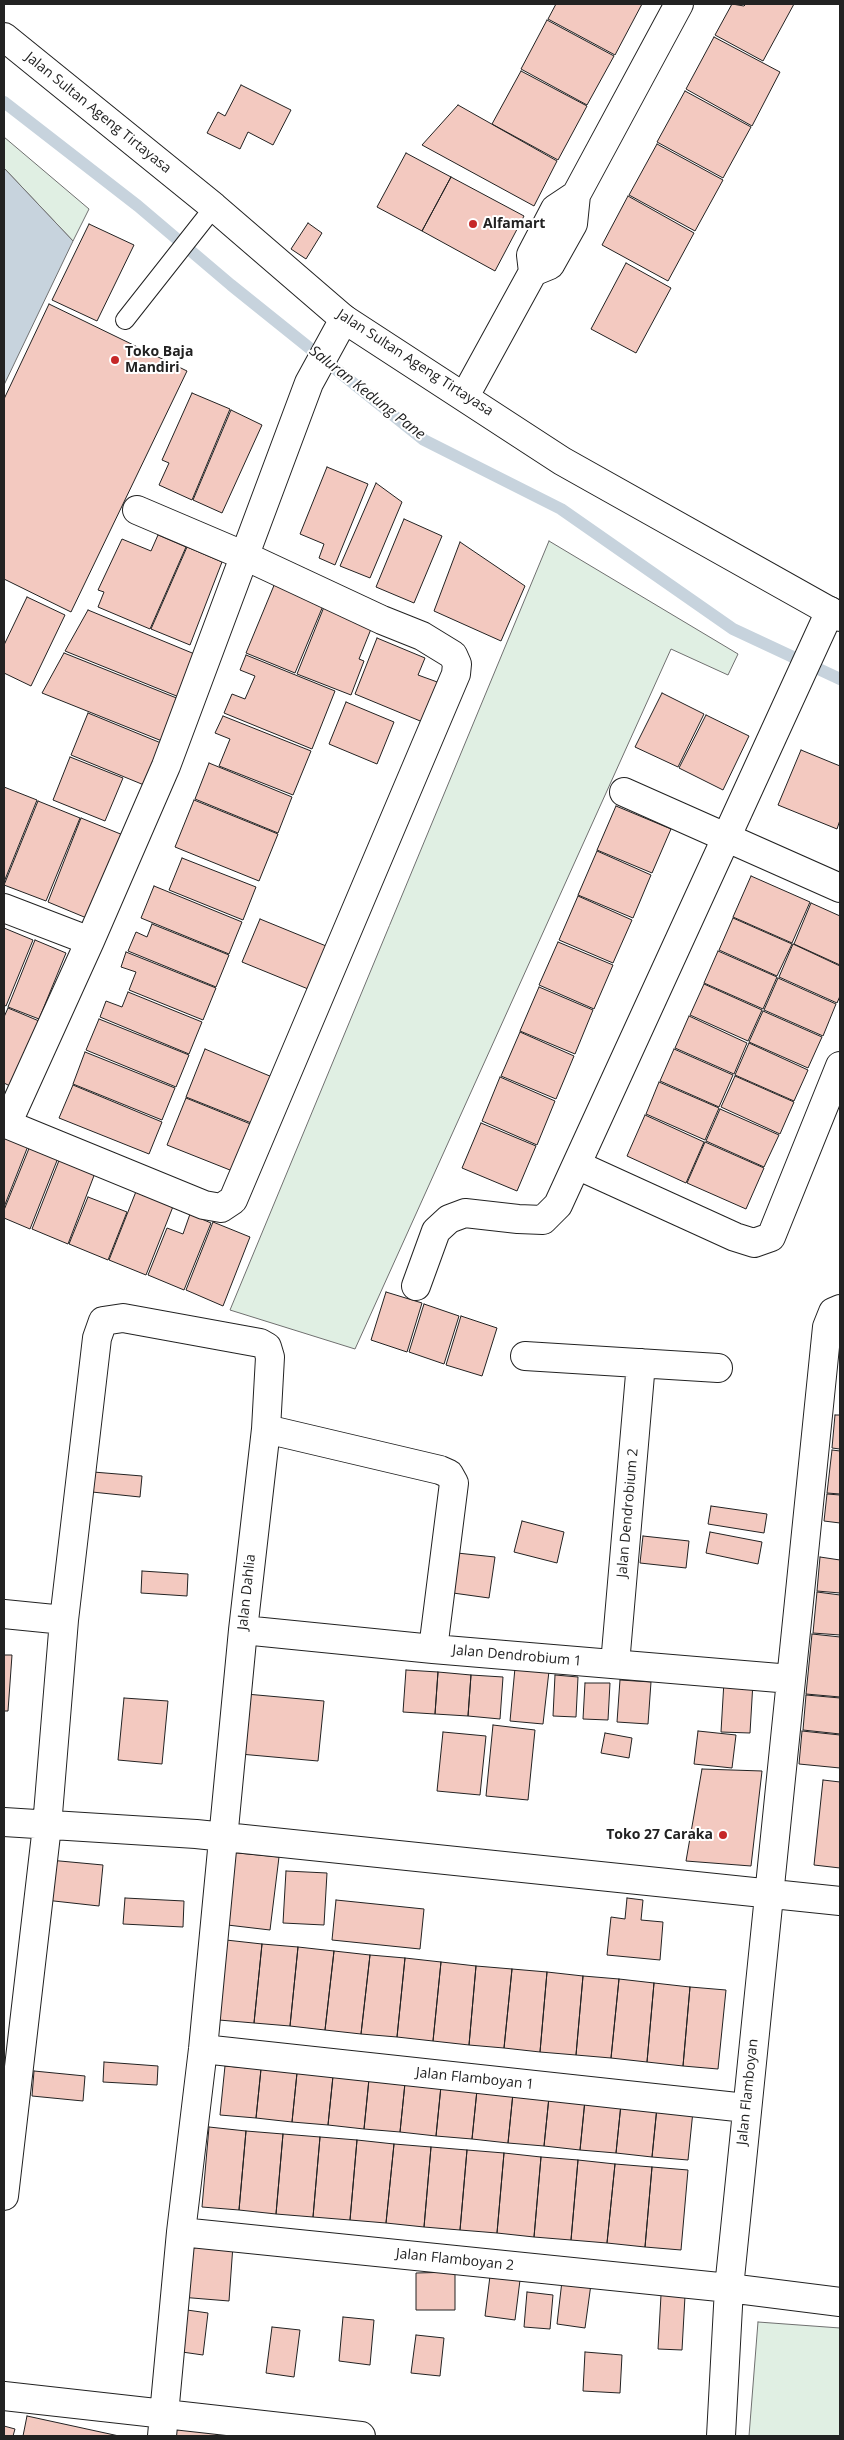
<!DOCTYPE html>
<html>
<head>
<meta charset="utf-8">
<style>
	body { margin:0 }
	#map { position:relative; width:844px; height:2440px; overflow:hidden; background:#fff; font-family:"Open Sans",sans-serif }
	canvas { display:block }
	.frame { position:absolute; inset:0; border:5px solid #222; pointer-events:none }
</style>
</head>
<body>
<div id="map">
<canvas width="844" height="2440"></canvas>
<div class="frame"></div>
</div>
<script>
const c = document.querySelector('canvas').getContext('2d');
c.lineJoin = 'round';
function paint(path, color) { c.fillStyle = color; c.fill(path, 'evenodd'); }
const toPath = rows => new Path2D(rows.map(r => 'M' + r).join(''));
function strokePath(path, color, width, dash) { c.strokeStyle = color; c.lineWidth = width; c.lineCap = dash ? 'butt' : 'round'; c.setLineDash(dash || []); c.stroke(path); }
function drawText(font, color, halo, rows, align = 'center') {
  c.font = font + ' "Open Sans",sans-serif'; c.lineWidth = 4; c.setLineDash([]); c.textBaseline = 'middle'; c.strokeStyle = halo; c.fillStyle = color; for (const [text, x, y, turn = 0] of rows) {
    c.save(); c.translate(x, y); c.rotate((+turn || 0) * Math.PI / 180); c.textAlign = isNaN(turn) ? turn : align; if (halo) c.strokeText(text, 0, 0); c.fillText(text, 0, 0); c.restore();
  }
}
const green = toPath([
	[4,137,89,209,73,241,4,168,4,137],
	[549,541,738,654,728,675,671,649,355,1349,230,1310,549,541],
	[758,2322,840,2328,840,2436,749,2436,758,2322]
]);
paint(green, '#e0efe3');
strokePath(green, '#6f6f6f', 1);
const water = toPath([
	[4,168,73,241,4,385,4,168]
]);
paint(water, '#c7d3dd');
strokePath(water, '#6f6f6f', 1);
strokePath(toPath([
	[4,102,138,206,231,285,424,440,561,509,733,629,840,679]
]), '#c7d3dd', 12);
const building = toPath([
	[556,4,642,4,615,55,548,19,556,4],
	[732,4,744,6,746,4,794,4,763,61,715,35,732,4],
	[547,20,614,56,587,105,521,69,547,20],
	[714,37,780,72,752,126,686,89,714,37],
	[521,71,587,106,558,160,492,124,521,71],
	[241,85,291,110,273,145,248,132,240,149,207,133,218,112,225,116,241,85],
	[685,91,751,127,723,178,657,142,685,91],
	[458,105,557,161,534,206,422,145,458,105],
	[657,144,723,180,695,231,629,195,657,144],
	[406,153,451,177,422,231,377,207,406,153],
	[451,177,524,216,495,271,422,231,451,177],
	[628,196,694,233,668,281,602,245,628,196],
	[308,223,322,233,306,259,291,249,308,223],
	[89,224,134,245,97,321,52,300,89,224],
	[626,263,671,288,636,353,591,329,626,263],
	[49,304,187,371,71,612,4,579,4,399,49,304],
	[192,393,230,409,192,500,159,485,169,463,162,460,192,393],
	[231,410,262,425,222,513,193,500,231,410],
	[327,467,368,484,335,565,319,558,324,544,300,534,327,467],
	[376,483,402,502,370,578,340,566,376,483],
	[404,519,442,536,414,603,376,587,404,519],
	[158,535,186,547,150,629,98,607,104,592,98,590,122,539,151,551,158,535],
	[460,542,525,586,501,641,434,611,460,542],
	[187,547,222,562,190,645,151,629,187,547],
	[275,583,325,601,295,673,246,653,275,583],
	[27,597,65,615,31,686,4,673,4,645,27,597],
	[326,602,373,624,359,659,364,661,351,695,297,674,326,602],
	[88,610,197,655,179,697,65,651,88,610],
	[377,638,425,658,418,675,440,683,425,723,355,694,377,638],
	[64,653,179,699,162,741,42,693,64,653],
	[246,655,335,691,312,749,224,713,232,694,245,699,255,676,240,670,246,655],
	[662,693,704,714,678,767,635,747,662,693],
	[346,702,394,722,377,764,329,744,346,702],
	[88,713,161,743,144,785,71,755,88,713],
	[706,715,749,736,723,790,679,768,706,715],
	[223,716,311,751,293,795,219,766,230,739,215,733,223,716],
	[801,750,840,766,840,820,837,829,778,805,801,750],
	[70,757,123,778,105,821,53,800,70,757],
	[209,763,292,797,278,833,195,799,209,763],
	[4,787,37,800,4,882,4,787],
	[194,800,278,834,259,881,175,847,194,800],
	[38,801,80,818,46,901,4,885,38,801],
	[616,806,671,829,652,873,597,850,616,806],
	[81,818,123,835,89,919,48,902,81,818],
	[597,851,651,875,633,918,578,895,597,851],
	[182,858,256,887,243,920,169,890,182,858],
	[751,876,810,902,792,943,733,917,751,876],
	[154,886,242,922,229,954,141,918,154,886],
	[578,896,632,920,613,963,559,940,578,896],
	[811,903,840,916,840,965,794,944,811,903],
	[733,918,792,944,777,976,719,950,733,918],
	[260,919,331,948,313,991,242,962,260,919],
	[152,924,229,955,216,987,128,951,136,932,147,937,152,924],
	[4,928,33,940,6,1006,4,1005,4,928],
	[35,940,66,953,39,1019,8,1007,35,940],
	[558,942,613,965,594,1009,539,985,558,942],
	[793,944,840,966,840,996,837,1003,779,977,793,944],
	[718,951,777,977,763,1009,704,983,718,951],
	[126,952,216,988,203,1020,129,990,136,972,121,967,126,952],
	[778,978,836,1004,823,1036,764,1010,778,978],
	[704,984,762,1010,748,1041,690,1015,704,984],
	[539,987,593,1010,575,1054,520,1031,539,987],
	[128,992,202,1022,189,1054,100,1017,106,1001,122,1007,128,992],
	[8,1008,39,1021,12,1087,4,1083,4,1017,8,1008],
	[763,1011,822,1037,808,1068,749,1042,763,1011],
	[689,1016,747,1043,734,1074,675,1048,689,1016],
	[99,1019,189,1055,176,1087,86,1050,99,1019],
	[520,1032,574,1056,556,1099,501,1076,520,1032],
	[749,1043,808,1070,794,1101,735,1075,749,1043],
	[205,1049,277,1079,259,1126,186,1097,205,1049],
	[674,1049,733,1075,719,1107,660,1081,674,1049],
	[85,1052,175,1088,162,1120,73,1084,85,1052],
	[735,1076,794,1102,780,1134,721,1107,735,1076],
	[500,1077,555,1101,537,1145,482,1121,500,1077],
	[659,1082,719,1108,705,1140,646,1114,659,1082],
	[73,1085,162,1122,149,1154,59,1118,73,1085],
	[186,1098,258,1127,240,1174,167,1145,186,1098],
	[720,1109,779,1135,764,1167,706,1141,720,1109],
	[645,1115,704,1142,686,1183,627,1156,645,1115],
	[481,1123,536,1146,517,1191,462,1168,481,1123],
	[4,1136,28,1146,4,1207,4,1136],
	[705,1142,764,1168,746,1209,687,1183,705,1142],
	[30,1146,58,1158,30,1229,4,1218,4,1210,30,1146],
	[60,1158,95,1173,68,1244,32,1229,60,1158],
	[137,1189,174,1204,146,1275,109,1260,137,1189],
	[88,1197,127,1212,108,1260,69,1244,88,1197],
	[190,1214,211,1223,184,1290,148,1275,167,1228,183,1234,190,1214],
	[213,1222,250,1237,223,1306,186,1290,213,1222],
	[386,1292,422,1303,407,1352,371,1340,386,1292],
	[424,1304,459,1316,444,1364,409,1352,424,1304],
	[461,1316,497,1328,482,1376,446,1365,461,1316],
	[835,1415,840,1415,840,1449,832,1448,835,1415],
	[832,1450,840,1451,840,1494,827,1493,832,1450],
	[93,1472,142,1476,140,1497,92,1492,93,1472],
	[827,1494,840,1495,840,1523,824,1521,827,1494],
	[711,1506,767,1514,764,1533,708,1524,711,1506],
	[522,1521,564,1532,557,1563,514,1552,522,1521],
	[710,1532,762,1542,758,1564,706,1553,710,1532],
	[643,1536,689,1541,686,1568,640,1563,643,1536],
	[457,1553,495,1557,489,1598,453,1593,457,1553],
	[820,1557,840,1560,840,1593,817,1591,820,1557],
	[142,1571,188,1574,187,1596,141,1593,142,1571],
	[817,1592,840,1595,840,1635,813,1633,817,1592],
	[812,1634,840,1637,840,1697,806,1694,812,1634],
	[4,1655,12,1655,8,1711,4,1711,4,1655],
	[515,1668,549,1671,543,1724,510,1721,515,1668],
	[406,1670,438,1672,435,1714,403,1712,406,1670],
	[438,1672,471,1675,468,1716,435,1714,438,1672],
	[471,1675,503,1677,500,1719,468,1716,471,1675],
	[555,1675,578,1677,576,1717,553,1716,555,1675],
	[620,1680,651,1682,648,1724,617,1722,620,1680],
	[724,1681,753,1682,750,1733,721,1732,724,1681],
	[585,1683,610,1683,608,1720,583,1719,585,1683],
	[246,1694,324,1701,318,1761,240,1754,246,1694],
	[806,1695,840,1698,840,1734,803,1730,806,1695],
	[124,1698,168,1701,162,1764,118,1760,124,1698],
	[493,1725,535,1730,528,1800,486,1796,493,1725],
	[698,1731,736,1735,732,1768,694,1764,698,1731],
	[802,1731,840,1735,840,1768,799,1764,802,1731],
	[443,1732,486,1736,480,1795,437,1791,443,1732],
	[605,1733,632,1738,629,1758,601,1753,605,1733],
	[702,1769,762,1771,751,1866,686,1861,702,1769],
	[823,1780,840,1782,840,1868,814,1865,823,1780],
	[228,1852,279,1857,270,1930,219,1924,228,1852],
	[49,1860,103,1865,99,1906,45,1900,49,1860],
	[286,1871,327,1873,324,1925,283,1923,286,1871],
	[125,1898,184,1901,183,1927,123,1924,125,1898],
	[627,1898,643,1900,641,1920,663,1922,660,1960,607,1955,611,1917,625,1919,627,1898],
	[336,1900,424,1909,420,1949,332,1940,336,1900],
	[226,1940,262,1944,254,2023,219,2020,226,1940],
	[262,1944,298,1947,290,2026,254,2023,262,1944],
	[298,1947,334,1951,325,2030,290,2026,298,1947],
	[334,1951,370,1955,361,2034,325,2030,334,1951],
	[370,1955,405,1958,397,2037,361,2034,370,1955],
	[405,1958,441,1962,433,2041,397,2037,405,1958],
	[441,1962,476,1966,469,2045,433,2041,441,1962],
	[476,1966,512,1969,504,2048,469,2045,476,1966],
	[512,1969,547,1972,540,2052,504,2048,512,1969],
	[547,1972,583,1976,576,2055,540,2052,547,1972],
	[583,1976,619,1979,611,2058,576,2055,583,1976],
	[619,1979,654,1983,647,2062,611,2058,619,1979],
	[654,1983,690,1987,683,2066,647,2062,654,1983],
	[690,1987,726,1990,718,2069,683,2066,690,1987],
	[104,2062,158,2066,157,2085,103,2082,104,2062],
	[225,2066,261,2069,256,2118,220,2115,225,2066],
	[261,2069,297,2073,292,2122,256,2118,261,2069],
	[34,2071,85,2076,83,2101,32,2096,34,2071],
	[297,2073,333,2076,328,2125,292,2122,297,2073],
	[333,2076,369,2079,364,2129,328,2125,333,2076],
	[369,2079,405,2083,400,2132,364,2129,369,2079],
	[405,2083,441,2086,436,2136,400,2132,405,2083],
	[441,2086,477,2090,472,2139,436,2136,441,2086],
	[477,2090,513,2093,508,2143,472,2139,477,2090],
	[513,2093,549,2097,544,2146,508,2143,513,2093],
	[549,2097,585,2100,580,2150,544,2146,549,2097],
	[585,2100,621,2104,616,2153,580,2150,585,2100],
	[621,2104,657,2107,652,2157,616,2153,621,2104],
	[657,2107,693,2111,688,2160,652,2157,657,2107],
	[209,2127,246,2131,239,2210,202,2207,209,2127],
	[246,2131,283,2134,276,2214,239,2210,246,2131],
	[283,2134,320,2137,313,2217,276,2214,283,2134],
	[320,2137,357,2140,350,2220,313,2217,320,2137],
	[357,2140,394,2144,386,2223,350,2220,357,2140],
	[394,2144,431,2147,424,2227,386,2223,394,2144],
	[431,2147,467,2150,460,2230,424,2227,431,2147],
	[467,2150,504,2153,497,2233,460,2230,467,2150],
	[504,2153,541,2157,534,2237,497,2233,504,2153],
	[541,2157,578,2160,571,2240,534,2237,541,2157],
	[578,2160,615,2164,607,2243,571,2240,578,2160],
	[615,2164,652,2167,645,2247,607,2243,615,2164],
	[652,2167,688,2170,681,2250,645,2247,652,2167],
	[184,2241,233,2245,229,2301,180,2297,184,2241],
	[455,2272,455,2310,416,2310,416,2273,455,2272],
	[490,2276,520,2280,515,2320,485,2316,490,2276],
	[562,2281,591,2284,585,2328,557,2324,562,2281],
	[527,2292,553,2295,550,2329,524,2327,527,2292],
	[661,2295,685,2296,682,2350,658,2349,661,2295],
	[180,2309,208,2313,203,2355,175,2351,180,2309],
	[343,2317,374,2320,370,2365,339,2361,343,2317],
	[272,2327,300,2330,294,2377,266,2373,272,2327],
	[416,2335,444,2338,440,2376,411,2373,416,2335],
	[585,2352,622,2355,620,2393,583,2391,585,2352],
	[27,2416,119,2436,23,2436,27,2416],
	[170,2423,217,2429,216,2436,169,2436,170,2423],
	[4,2426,15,2429,13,2436,4,2436,4,2426]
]);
paint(building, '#f3c9c0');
strokePath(building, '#222', 1);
const service = toPath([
	[125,320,214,207]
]);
const minor = toPath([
	[533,272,531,255,555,209,576,195],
	[465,396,533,272,550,265,573,224,576,195,679,4],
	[624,792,840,888],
	[4,908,90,941],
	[4,1123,204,1205,221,1208,233,1200,456,674,457,664,453,655,422,636,382,620,245,556,137,510],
	[7,1124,90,941,166,766,309,383,344,319],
	[577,1165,735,1237,754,1243,771,1237,840,1066],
	[416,1286,436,1231,449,1219,465,1213,518,1219,543,1220,558,1205,830,611],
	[525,1356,718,1368],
	[266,1429,440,1470,449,1474,454,1483,433,1649],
	[4,1614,64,1620],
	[243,1630,433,1649,791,1679],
	[615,1664,641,1363],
	[4,1822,196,1834,840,1901],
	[203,2049,746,2108],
	[4,2196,47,1826,64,1620,97,1338,103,1321,123,1318,260,1343,267,1347,270,1357,266,1429,243,1630,203,2049,181,2232,162,2436],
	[181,2232,729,2288,840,2302],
	[4,2396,361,2436],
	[721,2436,729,2288,827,1327,833,1312,840,1309]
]);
const primary = toPath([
	[4,37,214,207,344,319,562,461,840,617]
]);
strokePath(service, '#222', 20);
strokePath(minor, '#222', 30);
strokePath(primary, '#222', 30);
strokePath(service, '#fff', 18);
strokePath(minor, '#fff', 28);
strokePath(primary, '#fff', 28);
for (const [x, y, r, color] of [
	[473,224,5,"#c62828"],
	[115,360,5,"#c62828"],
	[723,1835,5,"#c62828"]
]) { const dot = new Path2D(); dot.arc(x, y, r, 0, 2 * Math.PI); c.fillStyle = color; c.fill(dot); strokePath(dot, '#fff', 2); }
drawText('14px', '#222', '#fff', [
	["Jalan Sultan Ageng Tirtayasa",98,113,39],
	["Jalan Sultan Ageng Tirtayasa",415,363,33],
	["Jalan Dendrobium 2",628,1513,-85],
	["Jalan Dahlia",247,1592,-84],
	["Jalan Dendrobium 1",517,1656,5],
	["Jalan Flamboyan 1",475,2079,6],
	["Jalan Flamboyan",748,2092,-84],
	["Jalan Flamboyan 2",455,2260,6]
]);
drawText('bold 14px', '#222', '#fff', [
	["Alfamart",483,224],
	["Toko Baja",125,352],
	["Mandiri",125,368],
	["Toko 27 Caraka",713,1835,"right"]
], 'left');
drawText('italic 15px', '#222', '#fff', [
	["Saluran Kedung Pane",367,393,38]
]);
</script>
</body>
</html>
